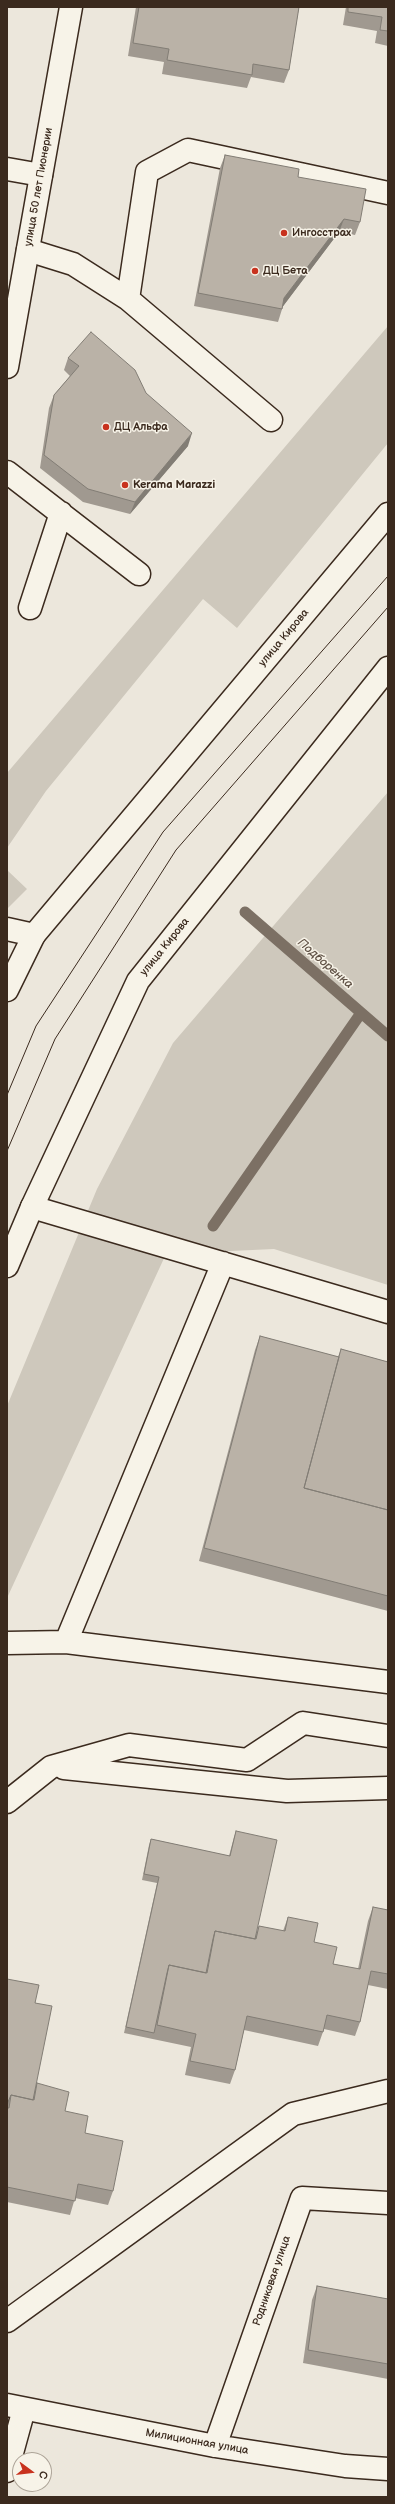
<!DOCTYPE html>
<html>
<head>
<meta charset="utf-8">
<style>
	body { margin:0 }
	#map { position:relative; width:395px; height:2504px; overflow:hidden; background:#ece7dc; font-family:"Balsamiq Sans",sans-serif }
	canvas { display:block }
	.frame { position:absolute; inset:0; border:8px solid #3b2a1e; pointer-events:none }
	.north { position:absolute; left:12px; top:2452px; width:40px; height:40px; box-sizing:border-box; background:#f7f3e8; border:1px solid #aca397; border-radius:50%; rotate:105deg; font-size:11px; font-weight:700; line-height:16px; text-align:center; color:#3b2a1e }
	.north::after { content:''; display:block; margin:auto; width:14px; height:18px; background:#c8321e; clip-path:polygon(50% 0,100% 100%,50% 72%,0 100%) }
</style>
</head>
<body>
<div id="map">
<canvas width="395" height="2504"></canvas>
<div class="frame"></div>
<div class="north">С</div>
</div>
<script>
const c = document.querySelector('canvas').getContext('2d');
c.lineJoin = 'round';
function paint(path, color) { c.fillStyle = color; c.fill(path, 'evenodd'); }
const toPath = rows => new Path2D(rows.map(r => 'M' + r).join(''));
function strokePath(path, color, width, dash) { c.strokeStyle = color; c.lineWidth = width; c.lineCap = dash ? 'butt' : 'round'; c.setLineDash(dash || []); c.stroke(path); }
function drawText(font, color, halo, rows, align = 'center') {
  c.font = font + ' "Balsamiq Sans",sans-serif'; c.lineWidth = 3; c.setLineDash([]); c.textBaseline = 'middle'; c.strokeStyle = halo; c.fillStyle = color; for (const [text, x, y, turn = 0] of rows) {
    c.save(); c.translate(x, y); c.rotate((+turn || 0) * Math.PI / 180); c.textAlign = isNaN(turn) ? turn : align; if (halo) c.strokeText(text, 0, 0); c.fillText(text, 0, 0); c.restore();
  }
}
paint(toPath([
	[388,326,388,443,237,628,203,599,46,791,7,848,7,773],
	[388,792,388,1285,274,1249,166,1254,7,1598,7,1406,97,1189,173,1043],
	[7,870,27,889,7,909]
]), '#cec8bc');
strokePath(toPath([
	[245,912,388,1036],
	[213,1226,361,1013]
]), '#7c7064', 11);
const service = toPath([
	[7,169,41,175],
	[28,250,73,264,128,299,271,420],
	[128,299,147,172,188,150,388,193],
	[7,472,139,574],
	[30,608,61,513],
	[32,1207,388,1312],
	[66,1642,223,1263],
	[7,1643,66,1642,388,1682],
	[64,1768,287,1791,388,1788],
	[7,1802,51,1767,129,1745,247,1760,303,1723,388,1736],
	[7,2321,293,2114,388,2091],
	[7,2471,24,2409]
]);
const minor = toPath([
	[7,367,71,7],
	[7,929,34,935],
	[7,2405,215,2446,345,2466,388,2469],
	[215,2446,302,2198,388,2203]
]);
const primary = toPath([
	[7,990,34,935,388,514],
	[7,1266,32,1207,138,981,388,668]
]);
strokePath(service, '#3b2a1e', 25);
strokePath(minor, '#3b2a1e', 25);
strokePath(primary, '#3b2a1e', 25);
strokePath(service, '#f7f3e8', 22);
strokePath(minor, '#f7f3e8', 22);
strokePath(primary, '#f7f3e8', 22);
strokePath(toPath([
	[7,1095,36,1026,163,832,388,576],
	[7,1151,55,1039,176,850,388,607]
]), '#3b2a1e', 1);
paint(toPath([
	[136,7,299,7,289,70,284,83,251,77,247,88,162,74,164,62,128,56],
	[346,7,388,7,388,46,375,43,377,31,343,25],
	[225,155,298,177,360,222,355,235,339,232,283,306,278,322,194,306,220,168],
	[68,358,146,393,188,446,130,514,83,502,40,468,49,408,54,395,70,376,64,370],
	[260,1336,338,1357,341,1349,388,1362,388,1611,199,1561,255,1350],
	[236,1831,256,1934,259,1926,283,1931,288,1917,314,1942,333,1964,358,1969,368,1921,373,1907,388,1910,388,1989,368,1985,360,2022,355,2036,324,2029,318,2046,244,2030,235,2070,230,2084,185,2075,191,2047,124,2033,157,1883,142,1880,149,1845,151,1839,229,1856,234,1837],
	[7,1979,35,2003,35,2089,37,2083,65,2111,85,2133,113,2191,108,2205,75,2198,70,2215,7,2202],
	[317,2286,388,2299,388,2379,303,2363,312,2300]
]), '#a09990');
paint(toPath([
	[344,219,339,232,281,309,284,298],
	[192,433,188,446,130,514,135,502]
]), '#827d75');
const building = toPath([
	[139,7,299,7,289,70,253,64,252,75,167,60,169,49,133,43,139,7],
	[348,7,388,7,388,31,380,30,382,17,348,12,348,7],
	[225,155,299,169,298,177,366,189,360,222,344,219,284,298,282,309,198,293,225,155],
	[91,332,135,370,146,393,192,433,135,502,88,489,44,455,54,395,79,366,68,358,91,332],
	[260,1336,339,1357,304,1488,388,1510,388,1596,204,1548,260,1336],
	[341,1349,388,1362,388,1510,304,1488,341,1349],
	[236,1831,277,1840,255,1939,215,1931,213,1939,206,1973,169,1965,167,1973,154,2033,126,2027,159,1877,144,1874,151,1839,230,1856,236,1831],
	[373,1907,388,1910,388,1974,371,1971,360,2022,327,2015,323,2032,247,2016,235,2070,190,2061,196,2034,157,2025,169,1965,207,1973,215,1931,256,1939,259,1926,285,1931,288,1917,318,1923,314,1942,337,1947,333,1964,360,1969,373,1907],
	[7,1979,39,1985,35,2003,52,2006,33,2100,11,2095,8,2102,7,2108,7,1979],
	[37,2083,69,2092,65,2111,88,2116,85,2133,123,2141,113,2191,78,2184,75,2201,7,2187,7,2108,9,2108,11,2095,34,2100,37,2083],
	[317,2286,388,2299,388,2364,308,2350,317,2286]
]);
paint(building, '#bab2a7');
strokePath(building, '#827d75', 1);
for (const [x, y, r, color] of [
	[284,233,4,"#c8321e"],
	[255,271,4,"#c8321e"],
	[106,427,4,"#c8321e"],
	[125,485,4,"#c8321e"]
]) { const dot = new Path2D(); dot.arc(x, y, r, 0, 2 * Math.PI); c.fillStyle = color; c.fill(dot); strokePath(dot, '#f7f3e8', 1.5); }
drawText('11px', '#3b2a1e', '#f7f3e8', [
	["улица 50 лет Пионерии",39,187,-80],
	["улица Кирова",284,638,-50],
	["улица Кирова",165,947,-51],
	["Родниковая улица",272,2281,-71],
	["Милиционная улица",197,2442,10]
]);
drawText('bold 11px', '#3b2a1e', '#f7f3e8', [
	["Ингосстрах",292,233],
	["ДЦ Бета",263,271],
	["ДЦ Альфа",114,427],
	["Kerama Marazzi",133,485]
], 'left');
drawText('italic 12px', '#615347', '#f7f3e8', [
	["Подборенка",325,964,41]
]);
</script>
</body>
</html>
